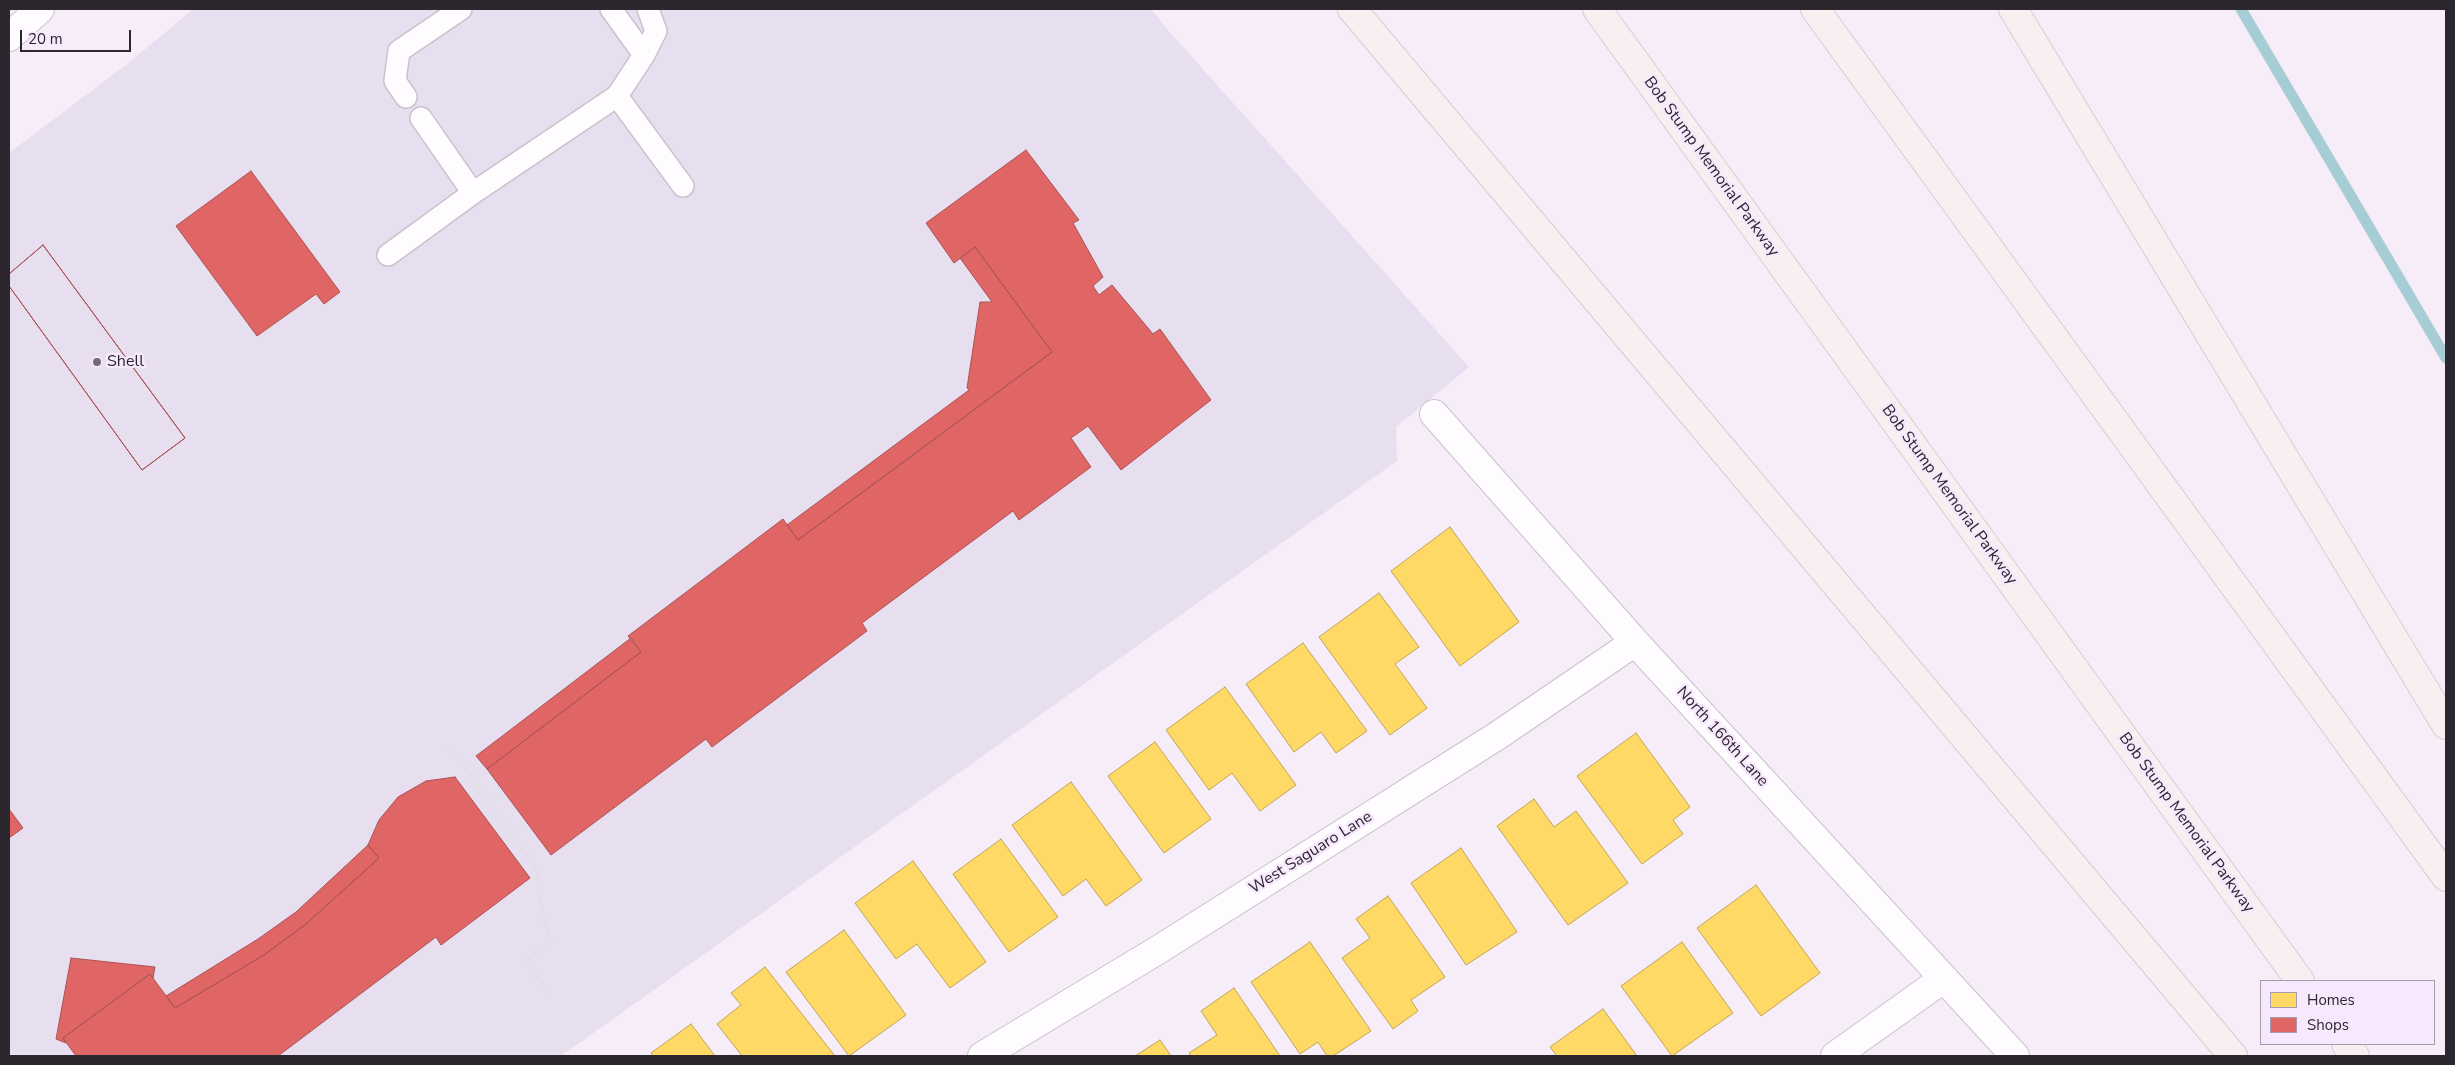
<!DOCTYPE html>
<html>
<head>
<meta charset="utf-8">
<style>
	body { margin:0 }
	#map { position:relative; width:2455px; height:1065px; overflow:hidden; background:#f6edf9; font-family:"Nunito Sans",sans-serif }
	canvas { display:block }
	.frame { position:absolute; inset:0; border:10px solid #2c262e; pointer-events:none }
	.legend { position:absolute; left:2260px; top:980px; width:175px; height:65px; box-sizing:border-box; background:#f8e8fe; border:1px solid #a69aab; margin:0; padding:6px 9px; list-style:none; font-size:15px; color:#2c262e }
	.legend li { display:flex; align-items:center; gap:10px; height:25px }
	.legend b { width:25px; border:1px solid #a69aab }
	.scale { position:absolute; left:20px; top:30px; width:111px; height:22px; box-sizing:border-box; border:2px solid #2c262e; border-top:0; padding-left:6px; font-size:15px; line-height:18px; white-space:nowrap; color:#2c262e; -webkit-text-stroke:4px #f8e8fe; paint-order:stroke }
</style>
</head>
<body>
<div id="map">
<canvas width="2455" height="1065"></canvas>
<div class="frame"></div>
<ul class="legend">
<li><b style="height:14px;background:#ffd966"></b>Homes</li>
<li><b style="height:14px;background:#e06666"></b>Shops</li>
</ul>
<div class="scale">20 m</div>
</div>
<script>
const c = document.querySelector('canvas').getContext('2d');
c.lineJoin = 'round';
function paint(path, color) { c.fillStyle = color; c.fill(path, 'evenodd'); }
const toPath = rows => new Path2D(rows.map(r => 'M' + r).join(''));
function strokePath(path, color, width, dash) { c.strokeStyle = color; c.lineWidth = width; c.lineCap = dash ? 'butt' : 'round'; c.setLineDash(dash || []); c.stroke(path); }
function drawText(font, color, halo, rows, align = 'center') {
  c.font = font + ' "Nunito Sans",sans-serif'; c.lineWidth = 5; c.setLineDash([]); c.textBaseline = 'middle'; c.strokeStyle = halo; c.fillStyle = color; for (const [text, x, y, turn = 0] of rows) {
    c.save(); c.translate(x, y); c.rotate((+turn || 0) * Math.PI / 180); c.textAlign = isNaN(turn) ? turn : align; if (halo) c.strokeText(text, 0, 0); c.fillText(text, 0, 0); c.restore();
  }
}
paint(toPath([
	[193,9,1151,9,1168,30,1469,367,1396,427,1397,461,561,1056,9,1056,9,153,130,62]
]), '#e7deef');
const homes = toPath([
	[1450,527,1519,622,1460,666,1391,571,1450,527],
	[1379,593,1419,647,1395,664,1427,708,1390,735,1319,637,1379,593],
	[1303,643,1367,731,1336,753,1321,732,1294,752,1246,684,1303,643],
	[1225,687,1296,785,1260,811,1232,773,1209,790,1166,730,1225,687],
	[1636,733,1690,807,1673,820,1683,834,1642,864,1577,776,1636,733],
	[1155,742,1211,819,1164,853,1108,776,1155,742],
	[1071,782,1142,880,1106,906,1086,879,1063,896,1012,825,1071,782],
	[1534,799,1554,827,1576,811,1628,883,1568,925,1497,826,1534,799],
	[1001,839,1058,917,1009,952,953,874,1001,839],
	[1461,848,1517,932,1466,965,1411,883,1461,848],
	[913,861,986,962,950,988,917,944,896,959,855,903,913,861],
	[1756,885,1820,973,1761,1016,1697,928,1756,885],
	[1388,896,1445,977,1411,1000,1418,1011,1393,1029,1342,958,1370,938,1356,919,1388,896],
	[844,930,906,1015,849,1056,786,972,844,930],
	[1310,942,1371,1031,1333,1056,1327,1056,1318,1042,1300,1054,1251,982,1310,942],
	[1682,942,1733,1013,1672,1056,1621,986,1682,942],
	[765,967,835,1056,742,1056,717,1024,741,1005,731,993,765,967],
	[1234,988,1280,1056,1191,1056,1189,1053,1217,1035,1201,1011,1234,988],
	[1603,1009,1637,1056,1557,1056,1550,1047,1603,1009],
	[691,1024,715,1056,653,1056,651,1053,691,1024],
	[1160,1040,1171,1056,1135,1056,1160,1040]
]);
paint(homes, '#ffd966');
strokePath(homes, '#c0a355', 1);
const shops = toPath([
	[1026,150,1079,220,1073,223,1103,277,1093,286,1099,295,1112,285,1153,334,1160,329,1211,400,1121,470,1088,426,1071,438,1091,467,1019,520,1013,511,862,623,867,631,712,747,706,739,551,855,487,769,641,652,628,636,783,519,798,540,1052,352,975,247,954,263,926,223,1026,150],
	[251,171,340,292,324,304,316,294,257,336,176,226,251,171],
	[43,245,185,438,142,470,9,286,9,274,43,245],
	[43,245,185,438,142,470,9,286,9,274,43,245],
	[975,247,1052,352,798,540,787,525,969,390,967,388,980,302,992,302,960,258,975,247],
	[631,638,641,652,487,769,476,756,631,638],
	[455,777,530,878,441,945,436,937,278,1056,76,1056,63,1038,150,974,175,1008,264,955,305,925,379,858,368,845,379,820,398,797,426,781,455,777],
	[9,809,23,828,9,838,9,809],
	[368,845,379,858,307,923,264,955,175,1008,166,996,258,939,296,912,368,845],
	[71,958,155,967,153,978,150,974,63,1038,66,1043,56,1039,71,958]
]);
paint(shops, '#e06666');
strokePath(shops, '#aa5355', 1);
strokePath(toPath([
	[2241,9,2446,358]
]), '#a6ccd5', 11);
const lane = toPath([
	[611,9,644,55],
	[617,96,644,55,656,31,648,9],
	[406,97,395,81,399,51,461,9],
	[421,118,473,193],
	[388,255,473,193,617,96,683,186]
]);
const street = toPath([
	[1434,414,1635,642,2015,1056],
	[982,1056,1158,950,1497,736,1635,642],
	[1835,1056,1943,979]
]);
const secondary = toPath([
	[9,37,40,9]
]);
const highway = toPath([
	[1352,9,2233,1056],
	[1597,9,2300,981],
	[1815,9,2446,877],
	[2013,9,2446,725],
	[2346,1044,2355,1056]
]);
strokePath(lane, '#c9c2cb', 24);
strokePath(street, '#c9c2cb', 30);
strokePath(secondary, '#c9c2cb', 30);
strokePath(highway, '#d2cdd3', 30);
strokePath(toPath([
	[448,749,460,761,535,866,543,916,551,941,526,961,548,992]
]), '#e2dfe3', 3, [4, 2.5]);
strokePath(lane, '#fefcfe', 21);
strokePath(street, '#fefcfe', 28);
strokePath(secondary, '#fefcfe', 28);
strokePath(highway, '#f7eff0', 28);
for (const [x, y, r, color] of [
	[97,362,5,"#736c75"]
]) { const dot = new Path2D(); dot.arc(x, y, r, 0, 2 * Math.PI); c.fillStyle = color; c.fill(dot); strokePath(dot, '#f8e8fe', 2); }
drawText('16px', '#2c262e', '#f8e8fe', [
	["Bob Stump Memorial Parkway",1711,167,54],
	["Bob Stump Memorial Parkway",1949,495,54],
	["North 166th Lane",1722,737,48],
	["Bob Stump Memorial Parkway",2186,823,54],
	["West Saguaro Lane",1311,853,-32]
]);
drawText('16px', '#2c262e', '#f8e8fe', [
	["Shell",107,362]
], 'left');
</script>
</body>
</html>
